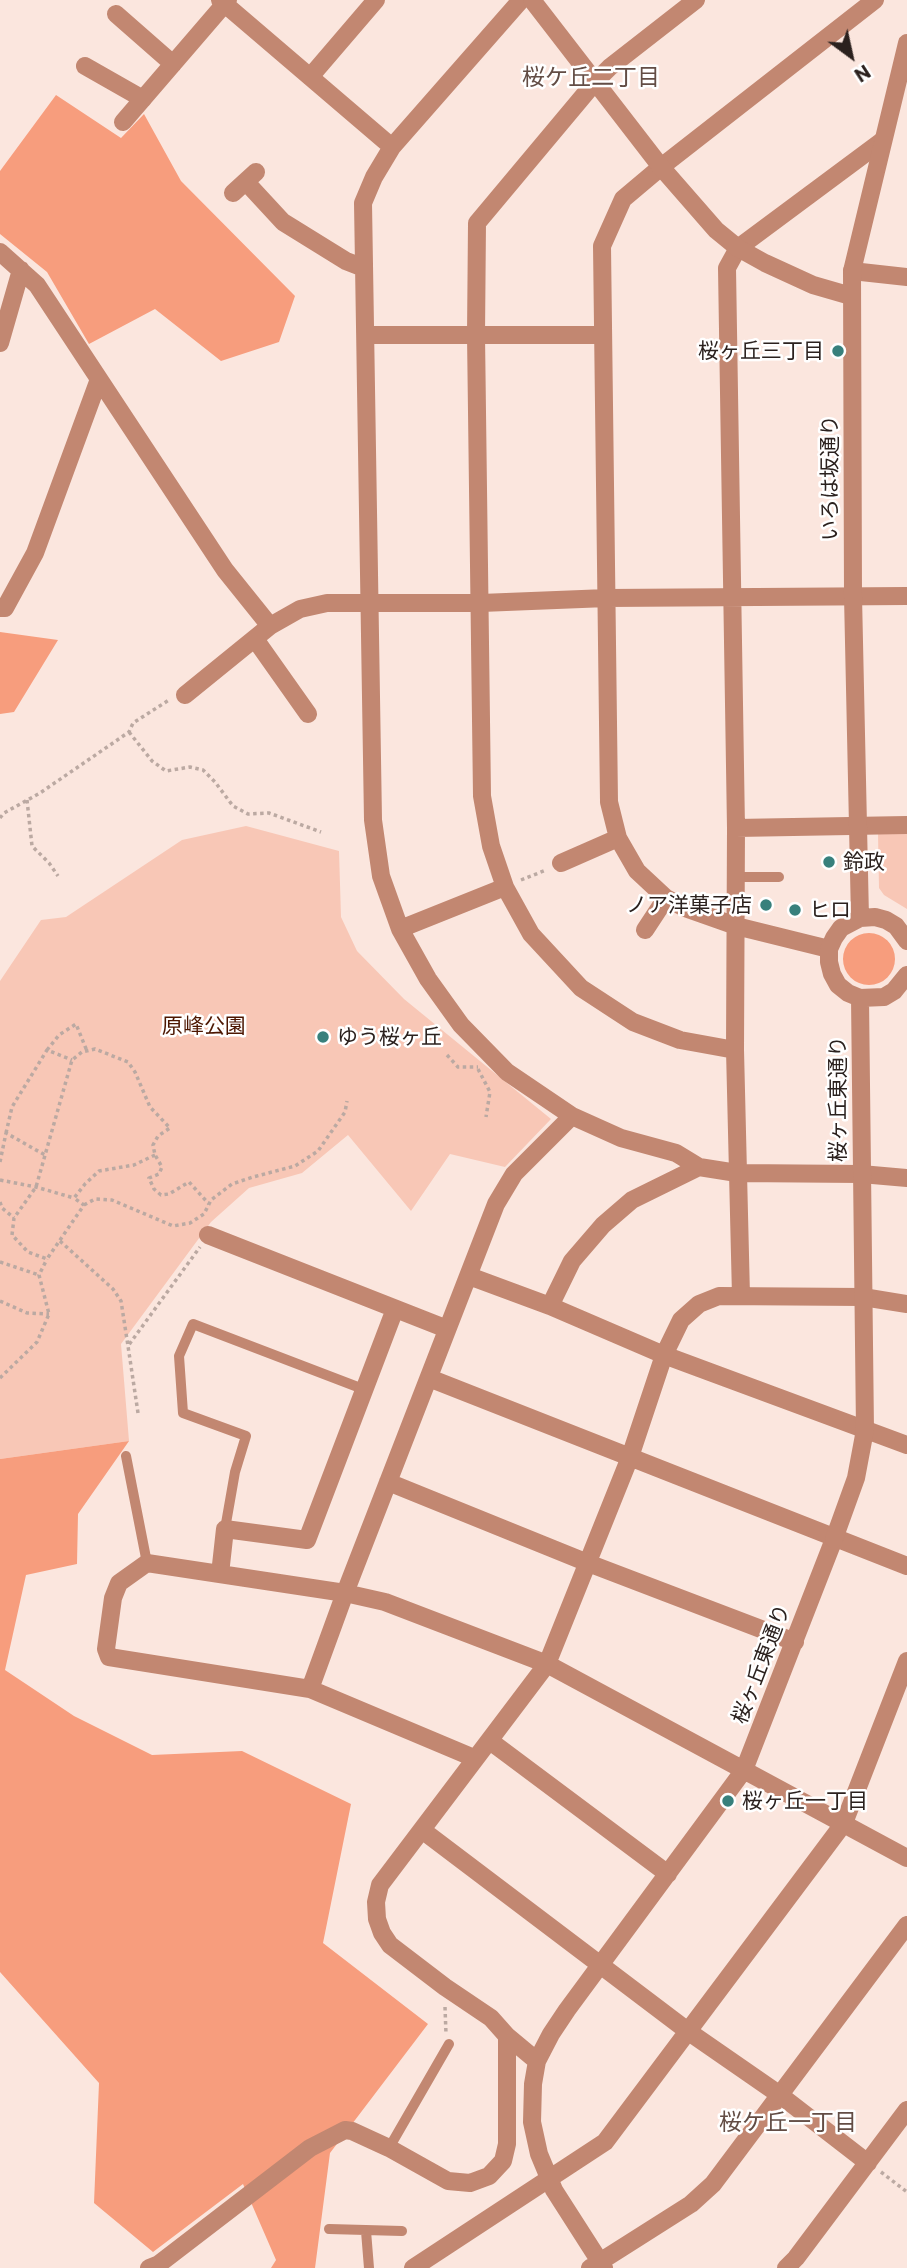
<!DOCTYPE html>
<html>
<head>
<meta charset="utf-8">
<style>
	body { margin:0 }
	#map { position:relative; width:907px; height:2268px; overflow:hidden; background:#fbe6de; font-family:Commissioner,sans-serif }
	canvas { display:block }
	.north { position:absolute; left:816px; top:21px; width:70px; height:70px; -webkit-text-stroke:5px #fff; paint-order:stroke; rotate:147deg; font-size:19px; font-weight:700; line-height:28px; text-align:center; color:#2b211e }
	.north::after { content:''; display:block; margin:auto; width:24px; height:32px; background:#2b211e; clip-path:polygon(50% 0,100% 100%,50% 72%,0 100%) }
</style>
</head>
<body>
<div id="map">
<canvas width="907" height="2268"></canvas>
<div class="north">N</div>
</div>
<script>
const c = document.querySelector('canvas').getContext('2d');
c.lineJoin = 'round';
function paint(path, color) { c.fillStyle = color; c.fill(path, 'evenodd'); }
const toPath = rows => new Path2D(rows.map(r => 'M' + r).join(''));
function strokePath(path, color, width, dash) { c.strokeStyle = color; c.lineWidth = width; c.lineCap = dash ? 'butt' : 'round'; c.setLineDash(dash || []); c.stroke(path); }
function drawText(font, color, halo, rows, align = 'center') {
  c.font = font + ' Commissioner,"Noto Sans JP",sans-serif'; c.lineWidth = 5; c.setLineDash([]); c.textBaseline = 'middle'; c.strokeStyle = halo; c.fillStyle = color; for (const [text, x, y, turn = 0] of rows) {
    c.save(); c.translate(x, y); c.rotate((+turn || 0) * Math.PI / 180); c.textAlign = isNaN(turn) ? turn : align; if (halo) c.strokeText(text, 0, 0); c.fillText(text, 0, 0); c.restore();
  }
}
paint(toPath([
	[246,826,339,851,341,917,357,951,404,999,551,1119,505,1167,450,1154,411,1211,348,1135,302,1173,249,1188,211,1222,121,1344,129,1441,0,1459,0,981,41,920,66,917,182,840],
	[878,833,907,833,907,909,884,895,879,888]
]), '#f8c7b6');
paint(toPath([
	[56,95,121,138,144,114,181,181,295,296,279,342,221,361,155,309,89,344,47,272,0,234,0,171],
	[0,632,58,640,14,712,0,714],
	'843 959a26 26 0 1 1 52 0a26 26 0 1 1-52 0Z',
	[129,1441,78,1514,77,1564,26,1575,5,1670,74,1716,152,1755,242,1751,351,1804,323,1943,428,2024,330,2153,315,2268,271,2268,276,2260,243,2184,153,2252,94,2203,99,2083,0,1972,0,1459]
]), '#f79d7d');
strokePath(toPath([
	[129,732,152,761,166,771,190,767,203,770,215,782,233,806,248,814,269,813,321,832],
	[27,800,32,846,49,863,58,876],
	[0,818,4,813,40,793,129,732,133,723,169,700],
	[521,880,546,870],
	[47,1050,59,1035,76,1024,87,1051],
	[447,1055,458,1067,478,1067],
	[478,1069,490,1092,486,1117],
	[6,1133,12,1107,47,1050,72,1060],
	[155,1155,134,1165,99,1171,85,1184,74,1198,84,1205,47,1259,28,1252,12,1235,14,1218,36,1187,72,1060,82,1052,95,1049,128,1062,135,1072,150,1107,170,1128,158,1136,153,1145,155,1155,162,1167,159,1174,149,1178,154,1189,161,1195,169,1194,189,1182,209,1204],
	[0,1162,6,1133,45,1155],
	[0,1180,36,1187,74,1198],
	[0,1202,2,1208,14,1218],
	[84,1205,95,1199,112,1200,173,1226,190,1223,204,1214,211,1200,232,1184,253,1177,295,1166,318,1151,345,1112,347,1101],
	[60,1241,113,1289,121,1301,128,1346],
	[0,1262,39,1275],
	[0,1301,27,1313,49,1314],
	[0,1378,37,1342,49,1314,39,1275,47,1259],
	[138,1413,128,1346,200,1247],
	[445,2007,446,2034],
	[881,2172,907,2192]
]), '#bba9a2', 3.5, [3.5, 3.5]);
strokePath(toPath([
	[736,877,779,877],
	[126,1456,147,1563],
	[225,1529,235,1472,246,1436,183,1413,179,1356,193,1324,363,1389],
	[389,2148,449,2044],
	[329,2229,402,2231],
	[366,2231,369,2268]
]), '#c28771', 10);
strokePath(toPath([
	[220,0,392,147],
	[521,0,392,147,374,177,363,203,373,820,381,876,400,929,428,979,461,1025,507,1072,572,1116,621,1138,676,1153,699,1167],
	[696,0,610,67,595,82,477,223,476,335,482,796,491,846,505,887,531,934,581,988,633,1022,680,1040,735,1050],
	[116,14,173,64],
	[85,66,143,99],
	[310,77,376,0],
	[123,122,228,0],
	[246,182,283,222,346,261,364,268],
	[233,193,256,172],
	[0,252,37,285,225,570,270,626],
	[852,271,907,277],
	[366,335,602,335],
	[0,343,21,270],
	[0,608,5,608,35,553,99,379],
	[255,639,308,714],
	[185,695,270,626,300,609,327,603,481,603,607,598,907,596],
	[736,828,907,825],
	[561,863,618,838],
	[400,929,505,887],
	[645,930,666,898],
	[829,949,736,926,685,908,666,898,637,871,618,838,609,802,602,246,623,199,661,167,875,0],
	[208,1235,447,1329],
	[469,1276,550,1306,664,1355,907,1445],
	[741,1296,735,1050,736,828,727,268,738,248,882,141],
	[550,1306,572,1261,603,1225,632,1200,699,1167,737,1173,861,1174,907,1178],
	[429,1378,907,1566],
	[388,1482,588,1563,795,1642],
	[220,1574,225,1529,307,1540,395,1309],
	[310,1689,345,1593,496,1204,514,1174,572,1116],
	[490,1741,668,1874],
	[474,1758,310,1689,109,1657,106,1649,113,1598,119,1583,147,1563,345,1593,385,1602,547,1664,907,1858],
	[422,1830,689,2032,780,2095,868,2163],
	[537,2061,507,2036,491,2018,445,1987,390,1945,382,1933,377,1919,376,1902,380,1885,547,1664,630,1457,664,1355,681,1320,699,1304,719,1296,863,1297,907,1304],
	[149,2268,159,2264,310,2148,345,2130,352,2131,389,2148,448,2181,470,2183,489,2176,503,2161,507,2144,507,2036],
	[413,2268,605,2142,844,1823,907,1661],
	[590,2268,691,2204,713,2184,907,1925],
	[604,2268,554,2190,539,2154,532,2122,533,2084,537,2061,551,2034,567,2010,744,1770,834,1539],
	[786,2268,796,2258,907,2110]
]), '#c28771', 18);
strokePath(toPath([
	[532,0,661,167,716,230,738,248,765,263,813,285,851,296],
	[860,918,853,596,852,271,907,43],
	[907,941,896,926,886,920,875,917,860,918,841,928,834,938,829,949,829,962,832,974,838,985,848,993,860,998,884,997,894,991,907,975],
	[834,1539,856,1478,865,1430,860,998]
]), '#c28771', 18);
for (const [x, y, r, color] of [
	[838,351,7,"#38807c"],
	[829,862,7,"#38807c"],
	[766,905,7,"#38807c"],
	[795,910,7,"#38807c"],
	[323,1037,7,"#38807c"],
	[728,1801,7,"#38807c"]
]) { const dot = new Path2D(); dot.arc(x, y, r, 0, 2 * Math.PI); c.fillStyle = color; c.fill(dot); strokePath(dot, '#fff', 2.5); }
drawText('21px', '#2b211e', '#fff', [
	["桜ヶ丘三丁目",824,351,"right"],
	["鈴政",843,862],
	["ノア洋菓子店",752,905,"right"],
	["ヒロ",809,910],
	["ゆう桜ヶ丘",337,1037],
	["桜ヶ丘一丁目",742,1801]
], 'left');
drawText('21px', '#2b211e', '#fff', [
	["いろは坂通り",830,478,-90],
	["桜ヶ丘東通り",838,1099,-90],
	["桜ヶ丘東通り",761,1664,-69]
]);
drawText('21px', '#4c1600', '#fff', [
	["原峰公園",204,1026]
]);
drawText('23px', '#634d45', '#fff', [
	["桜ケ丘二丁目",591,77],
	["桜ケ丘一丁目",788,2122]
]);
</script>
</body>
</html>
